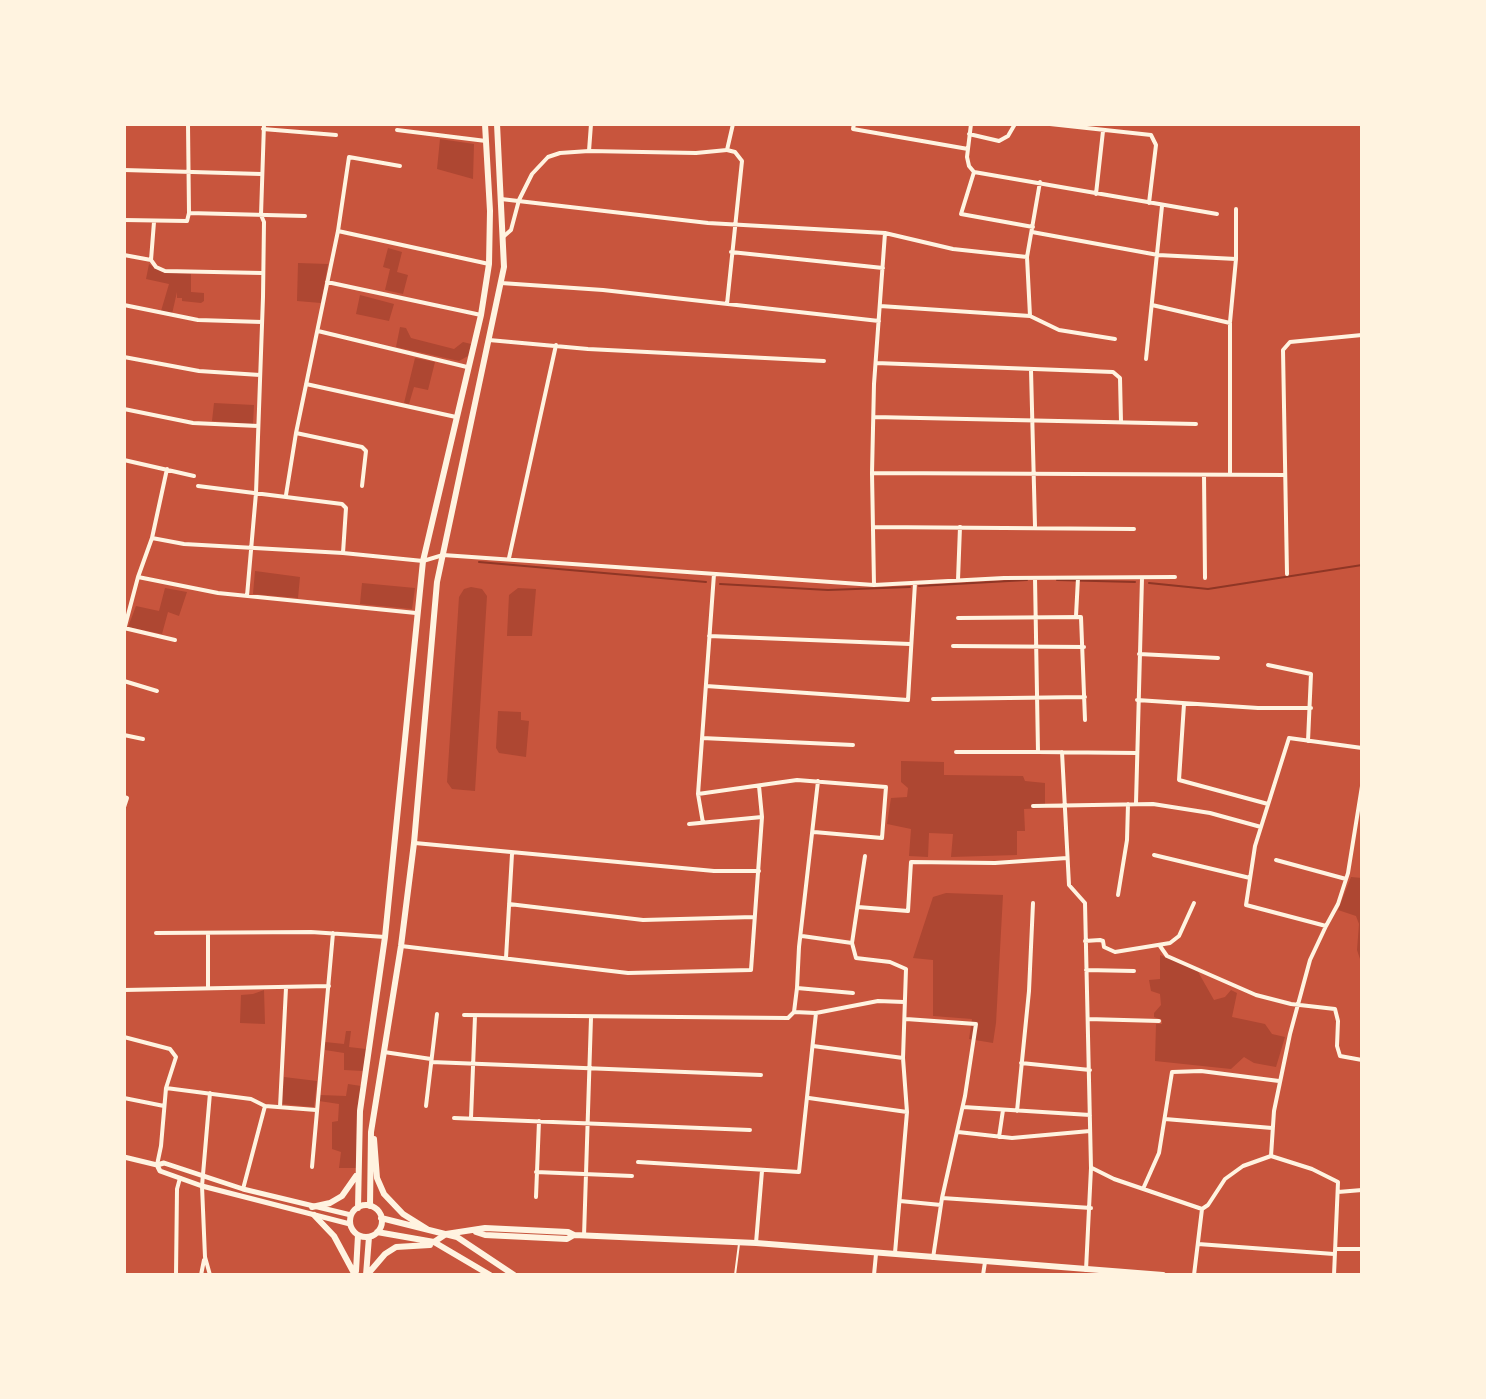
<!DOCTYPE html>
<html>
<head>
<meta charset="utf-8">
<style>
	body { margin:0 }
	#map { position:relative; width:1486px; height:1399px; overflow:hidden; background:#c8553d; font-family:"Space Grotesk",sans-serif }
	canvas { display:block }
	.frame { position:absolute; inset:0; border:126px solid #fff3e0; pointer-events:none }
</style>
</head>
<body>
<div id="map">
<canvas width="1486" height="1399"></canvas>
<div class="frame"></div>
</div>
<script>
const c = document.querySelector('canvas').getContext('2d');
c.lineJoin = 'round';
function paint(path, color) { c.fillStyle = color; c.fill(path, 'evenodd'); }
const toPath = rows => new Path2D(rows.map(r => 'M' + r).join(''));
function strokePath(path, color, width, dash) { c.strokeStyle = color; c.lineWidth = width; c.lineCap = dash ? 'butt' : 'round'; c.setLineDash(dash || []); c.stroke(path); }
paint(toPath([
	[440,139,474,144,473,179,437,169],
	[388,248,402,252,397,272,408,275,403,294,385,290,390,269,383,267],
	[298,263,328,264,321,303,297,301],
	[149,264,162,272,191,274,191,292,204,293,204,301,201,303,182,301,182,298,177,298,177,292,172,314,161,311,169,284,146,279],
	[360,295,394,304,389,321,356,314],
	[400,327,406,328,411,338,454,349,463,342,471,344,468,356,459,361,396,347],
	[415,358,435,362,428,390,414,387,409,404,404,403],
	[214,403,254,405,253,424,212,421],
	[255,571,300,577,298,598,253,594],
	[362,583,415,588,412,609,360,604],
	[471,587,482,589,487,596,475,791,452,789,447,782,459,597,464,589],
	[165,588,187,592,179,616,168,612,162,634,128,627,136,606,159,611],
	[518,588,536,589,532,636,507,636,509,595],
	[498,711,521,712,521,720,529,721,526,757,499,753,496,748],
	[901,761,944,762,944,775,1023,776,1025,781,1045,783,1045,808,1024,809,1025,831,1017,831,1017,855,951,857,953,834,929,833,928,857,909,856,911,829,887,824,891,798,907,797,908,788,901,782],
	[1351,877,1362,878,1362,965,1357,950,1359,924,1356,916,1338,910],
	[946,893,1003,895,996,1023,993,1043,969,1039,972,1019,933,1016,933,960,913,958,933,897],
	[1160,955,1197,970,1214,1000,1225,997,1231,990,1237,993,1232,1017,1265,1024,1272,1034,1285,1037,1276,1067,1254,1063,1244,1057,1231,1069,1155,1061,1156,1024,1162,1024,1162,1020,1154,1017,1154,1013,1161,1005,1160,994,1151,991,1149,980,1160,979],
	[264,990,265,1024,240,1023,241,995,253,994],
	[346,1031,351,1031,349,1047,366,1049,363,1071,344,1070,344,1053,325,1050,325,1042,344,1044],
	[284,1077,317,1081,314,1107,282,1104],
	[348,1084,361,1086,357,1109,356,1168,339,1168,341,1152,332,1149,332,1122,338,1121,339,1104,319,1101,320,1095,346,1096]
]), '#ae4732');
strokePath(toPath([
	[479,562,706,582],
	[1057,580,1135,582],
	[1149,583,1208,589,1362,565],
	[720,584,828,590,910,587],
	[919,586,1027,580]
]), '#8f3625', 2);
strokePath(toPath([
	[735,1275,739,1244]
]), '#fff3e0', 2);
strokePath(toPath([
	[188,124,189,213],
	[854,124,853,129,968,149],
	[971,124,967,157,969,166,974,172,961,214,1033,227],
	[1050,124,1151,135,1156,145,1149,203],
	[263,129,336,135],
	[397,130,486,141],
	[969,134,999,141,1008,136,1015,124],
	[727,150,735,152,742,161,727,304],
	[589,151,591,124],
	[124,170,261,174],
	[974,172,1217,214],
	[1096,194,1103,131],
	[501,199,708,223,885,233,953,249,1027,257,1040,182],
	[124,220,187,221,189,213,305,216],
	[338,231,489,264],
	[1032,232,1158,255,1236,259],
	[731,252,883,268],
	[124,255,151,260,156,267,165,271,262,273],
	[1027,257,1030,316],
	[151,260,154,222],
	[327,282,481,315],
	[501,283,603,290,879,321],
	[124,305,198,320,262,322],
	[1152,305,1230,323,1230,473],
	[880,306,1030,316,1059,330,1115,339],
	[1230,322,1236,259,1236,209],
	[318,331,467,367],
	[489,340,588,349,824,361],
	[124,357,199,371,260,375],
	[1146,359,1162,206],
	[876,363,1113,372,1120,378,1121,422],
	[1031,370,1035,526],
	[306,384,456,417],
	[124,409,193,423,258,426],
	[874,417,1196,424],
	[296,433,362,447,366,451,362,486],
	[124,460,194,476],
	[872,473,1285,475],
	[1204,475,1205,578],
	[198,486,342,504,346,508,343,553],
	[286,495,296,433,338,231,349,157,400,166],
	[874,527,1134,529],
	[152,538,184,544,343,553,423,561,443,555,874,585,1004,578,1175,577],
	[509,558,556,345],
	[1287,574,1283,350,1290,342,1362,335],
	[138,577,218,593,416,613],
	[1035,578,1038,752,1137,753],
	[958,580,960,527],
	[874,585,872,473,874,384,885,233],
	[247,596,256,493,263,297,264,222,261,215,264,124],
	[1076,616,1078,578],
	[958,618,1081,617,1085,720],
	[124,628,175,640],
	[124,630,138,577,152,538,167,469],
	[709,636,910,644],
	[953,646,1084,647],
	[1139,654,1218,658],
	[1268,665,1311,674,1308,741],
	[124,681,157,691],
	[706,686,908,700,915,583],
	[933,699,1085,697],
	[1137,700,1258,708,1311,708],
	[1184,704,1179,780,1268,804],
	[124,735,143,739],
	[702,738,853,745],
	[956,752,1038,752],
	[1062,752,1069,885,1085,903,1091,1168,1086,1270],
	[698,794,797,780,886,787,882,838,814,832],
	[124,797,127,798,124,807],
	[1136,803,1142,578],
	[1033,806,1153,804,1210,813,1261,827],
	[703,823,698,794,714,574],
	[689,824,762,817],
	[415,843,714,871,759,871],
	[1154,855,1250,878],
	[1276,860,1346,879],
	[1118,895,1127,840,1128,804],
	[509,904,643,920,754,917],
	[858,907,908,911,911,862,995,863,1067,858],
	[1326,926,1338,904,1348,873,1362,786],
	[156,933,311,932,385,937],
	[208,935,208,988],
	[802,936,852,943,856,958,890,962,906,969,903,1058,907,1112,895,1253],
	[1085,941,1100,940,1103,941,1104,947,1115,952,1170,943,1179,936,1194,903],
	[852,943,865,856],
	[401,946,628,973,751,970,762,817,759,786],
	[1160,946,1167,956,1256,995,1291,1004,1335,1009,1338,1021,1337,1046,1340,1056,1362,1060],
	[506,958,512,854],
	[1086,970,1134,971],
	[797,988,853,993],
	[124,990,329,986],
	[794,1012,816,1013,878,1001,904,1002],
	[464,1015,788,1018,794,1012,797,988,799,947,818,781],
	[906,1019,976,1024,965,1096,942,1198,933,1258],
	[1088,1019,1159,1021],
	[124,1037,170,1049,176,1057,166,1088,161,1146,157,1165],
	[813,1046,903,1058],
	[384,1052,431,1059],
	[431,1062,761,1075],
	[1021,1063,1090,1070],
	[166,1088,251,1099,265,1106,316,1110],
	[210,1093,202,1186,205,1257,210,1275],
	[124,1098,164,1106],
	[809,1098,907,1112],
	[426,1106,437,1014],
	[280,1107,286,988],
	[963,1107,1090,1115],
	[1017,1111,1029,991,1033,903],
	[454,1118,750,1130],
	[471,1118,475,1016],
	[1165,1119,1272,1128],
	[958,1132,1012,1138,1090,1131],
	[999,1137,1003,1110],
	[1271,1156,1274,1111,1290,1034,1310,960,1326,926,1246,905,1255,846,1289,738,1362,748],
	[638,1162,799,1172,816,1013],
	[312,1167,333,933],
	[1092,1168,1114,1179,1202,1209],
	[536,1172,632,1176],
	[243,1189,265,1106],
	[1143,1189,1159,1153,1172,1072,1201,1071,1279,1081],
	[1338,1192,1362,1190],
	[536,1197,539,1121],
	[942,1198,1091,1208],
	[900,1201,941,1205],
	[584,1236,591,1018],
	[756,1243,762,1171],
	[1198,1244,1334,1254],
	[1335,1249,1362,1249],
	[176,1275,177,1189,180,1178],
	[201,1275,204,1260],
	[874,1275,876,1254],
	[983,1275,985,1262],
	[1194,1275,1202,1209,1208,1205,1225,1179,1243,1166,1271,1156,1312,1169,1338,1182,1334,1275]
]), '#fff3e0', 4);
strokePath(toPath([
	[503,237,511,230,519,200,532,174,548,157,560,153,589,151,696,153,727,150,733,124]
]), '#fff3e0', 4);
strokePath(toPath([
	[124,1157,157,1165,164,1163,243,1189,351,1215],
	[157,1165,160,1171,202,1186,350,1224]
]), '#fff3e0', 5);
strokePath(toPath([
	[476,1232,485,1235,567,1239,574,1235],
	[434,1242,446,1234,485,1228,568,1232,574,1235,756,1243,1163,1275]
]), '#fff3e0', 6);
strokePath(toPath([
	[374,1139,377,1178,384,1194,403,1214,427,1229],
	'350 1221a16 16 0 1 1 32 0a16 16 0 1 1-32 0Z',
	[370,1206,371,1132,401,946,414,843,437,582,504,267,497,124],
	[312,1207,330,1203,342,1196,356,1176],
	[358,1208,360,1111,385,937,423,561,481,315,489,264,490,211,485,124],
	[314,1215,334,1236,355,1275],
	[381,1218,457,1237,514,1275],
	[377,1232,434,1242,490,1275],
	[356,1271,358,1235],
	[366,1275,369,1237],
	[367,1275,385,1254,396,1247,430,1245]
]), '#fff3e0', 6);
</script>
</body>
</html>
